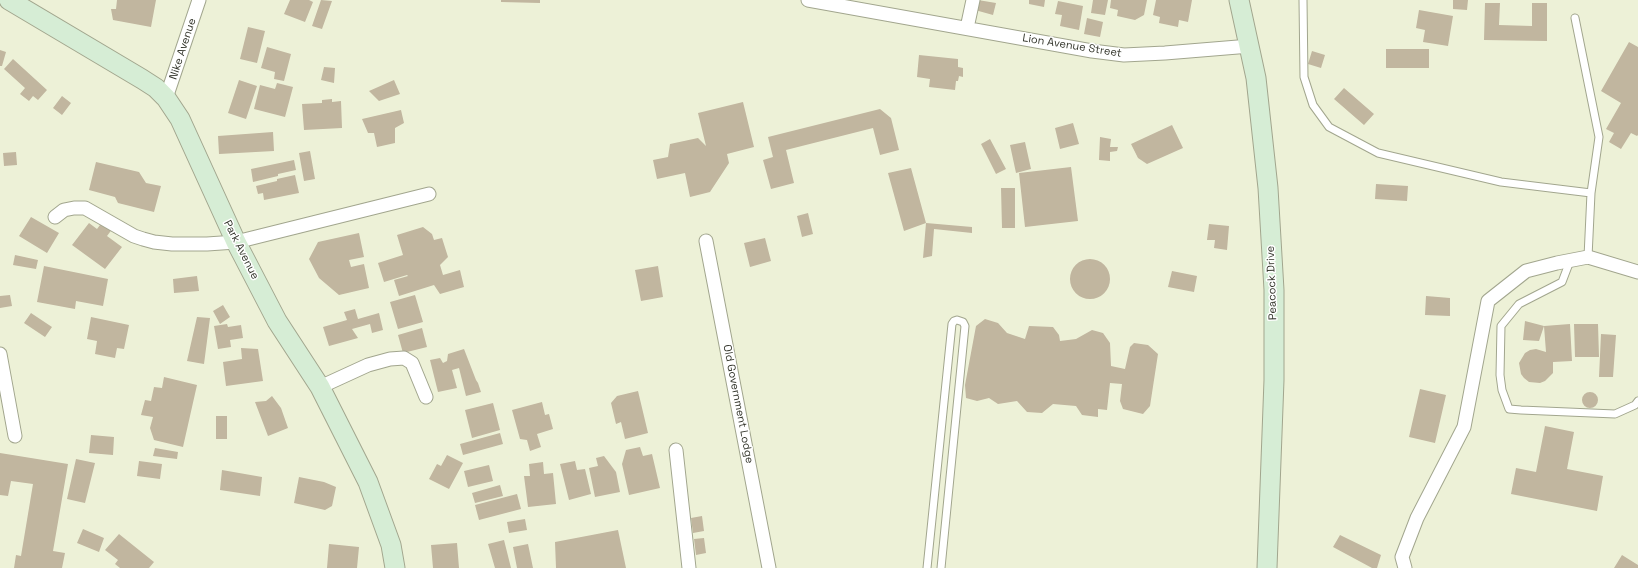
<!DOCTYPE html>
<html>
<head>
<meta charset="utf-8">
<style>
	body { margin:0 }
	canvas { display:block; background:#edf1d7 }
</style>
</head>
<body>
<canvas width="1638" height="568"></canvas>
<script>
const c = document.querySelector('canvas').getContext('2d');
c.lineJoin = 'round';
function paint(path, color) { c.fillStyle = color; c.fill(path, 'evenodd'); }
const toPath = rows => new Path2D(rows.map(r => 'M' + r).join(''));
function strokePath(path, color, width, dash) { c.strokeStyle = color; c.lineWidth = width; c.lineCap = dash ? 'butt' : 'round'; c.setLineDash(dash || []); c.stroke(path); }
function drawText(font, color, halo, rows, align = 'center') {
  c.font = font + ' "Space Grotesk",sans-serif'; c.lineWidth = 3; c.setLineDash([]); c.textBaseline = 'middle'; c.strokeStyle = halo; c.fillStyle = color; for (const [text, x, y, turn = 0] of rows) {
    c.save(); c.translate(x, y); c.rotate((+turn || 0) * Math.PI / 180); c.textAlign = isNaN(turn) ? turn : align; if (halo) c.strokeText(text, 0, 0); c.fillText(text, 0, 0); c.restore();
  }
}
paint(toPath([
	[117,0,156,0,151,27,113,20,111,9,116,9],
	[290,0,309,0,313,2,305,22,284,14],
	[321,0,332,1,322,29,312,26],
	[501,0,540,0,540,3,501,2],
	[978,0,996,3,993,15,975,10],
	[1029,0,1045,0,1044,7,1029,4],
	[1093,0,1108,0,1105,15,1091,13],
	[1111,0,1147,0,1144,15,1135,20,1117,16,1118,10,1110,8],
	[1156,0,1192,0,1188,22,1179,20,1178,27,1159,23,1160,17,1153,15],
	[1453,0,1468,0,1467,10,1453,9],
	[1058,1,1083,6,1079,30,1060,26,1062,15,1055,14],
	[1485,3,1500,3,1499,25,1532,26,1532,3,1547,3,1547,41,1484,40],
	[1419,10,1453,16,1448,46,1423,42,1425,30,1416,28],
	[1087,18,1103,22,1100,37,1084,34],
	[248,27,265,31,257,63,240,59],
	[1629,42,1638,47,1638,135,1637,136,1631,133,1621,149,1609,142,1614,133,1606,129,1621,103,1601,91],
	[267,47,291,54,284,81,274,79,275,72,261,68],
	[1386,49,1429,49,1429,68,1386,68],
	[0,50,6,52,2,66,0,66],
	[1312,51,1325,55,1321,68,1308,64],
	[919,55,958,59,958,67,963,68,963,77,959,76,958,81,956,81,955,90,929,87,930,79,917,77],
	[13,59,47,90,38,100,33,96,29,101,20,94,25,88,4,69],
	[324,67,335,68,334,83,321,80],
	[239,80,257,86,246,119,228,113],
	[394,80,400,94,379,101,369,91],
	[277,83,293,87,285,117,254,109,260,85,275,89],
	[1344,88,1374,114,1364,125,1334,99],
	[62,96,71,103,62,115,53,108],
	[332,99,332,102,341,101,342,128,304,130,302,104,322,103,322,100],
	[743,102,754,147,727,154,729,163,710,192,690,197,685,173,657,179,653,160,668,157,670,144,698,138,706,146,698,113],
	[880,109,891,118,899,150,880,155,873,128,786,150,794,183,771,189,763,160,773,157,768,137],
	[401,110,404,123,395,128,395,143,377,147,374,133,368,133,362,119],
	[1073,123,1079,144,1060,149,1055,128],
	[1172,125,1183,148,1147,164,1138,158,1131,144],
	[273,132,274,151,219,154,218,136],
	[1100,137,1111,139,1110,147,1118,147,1117,151,1110,152,1110,161,1099,160],
	[990,139,1006,169,996,174,981,144],
	[1025,142,1031,169,1016,173,1010,145],
	[310,151,315,179,304,181,299,153],
	[16,152,17,165,4,166,3,153],
	[294,160,296,170,278,174,278,176,253,182,251,169],
	[96,162,139,172,146,183,161,186,154,212,118,203,115,197,89,190],
	[1071,167,1078,221,1025,227,1019,173],
	[911,168,926,223,904,231,888,173],
	[295,175,299,193,264,200,263,193,258,194,256,186,277,181,277,179],
	[1376,184,1408,186,1407,201,1375,199],
	[1001,188,1015,188,1015,228,1002,228],
	[808,213,813,234,802,237,797,216],
	[31,217,59,233,47,253,19,236],
	[103,221,113,228,107,236,122,247,105,269,72,245,89,223,97,229],
	[926,223,972,227,972,233,934,229,932,256,923,258],
	[1209,224,1229,226,1227,250,1214,248,1215,240,1207,240],
	[423,227,432,234,434,240,442,238,448,257,440,265,443,275,460,270,464,287,440,294,434,285,399,296,394,280,408,276,407,275,384,282,378,263,403,255,397,235],
	[359,233,364,257,349,260,351,267,364,264,369,288,339,295,319,278,309,259,318,242],
	[765,238,771,261,750,267,744,243],
	[15,255,38,260,36,269,13,265],
	'1070 279a20 20 0 1 1 40 0a20 20 0 1 1-40 0Z',
	[44,266,108,279,103,306,76,301,75,309,37,302],
	[658,266,663,297,641,301,635,270],
	[1172,271,1197,276,1194,292,1168,287],
	[197,276,199,291,174,293,173,279],
	[10,295,12,306,0,308,0,296],
	[415,295,423,322,398,329,390,302],
	[1426,296,1450,298,1450,316,1425,315],
	[223,305,230,317,220,324,213,311],
	[355,309,358,319,379,313,383,330,372,333,370,324,352,329,358,338,329,346,323,327,347,320,344,312],
	[31,313,52,327,45,337,24,323],
	[91,317,129,325,124,349,117,348,115,358,95,354,97,341,87,339],
	[197,317,210,318,204,364,187,361],
	[985,319,998,323,1007,333,1025,339,1029,326,1053,327,1059,335,1060,341,1076,339,1092,330,1103,333,1110,343,1111,366,1125,369,1130,347,1134,343,1148,345,1158,354,1150,406,1143,414,1123,409,1120,401,1122,384,1110,383,1107,410,1098,409,1098,417,1082,415,1076,406,1053,404,1042,413,1027,412,1017,401,998,404,989,398,977,401,966,398,965,385,976,326],
	[1525,321,1544,326,1570,324,1572,361,1553,362,1553,373,1545,381,1540,383,1529,382,1524,378,1521,374,1519,363,1525,353,1530,350,1536,349,1546,352,1544,326,1539,341,1523,340],
	[227,324,228,327,241,325,243,338,230,340,231,347,218,349,214,326],
	[1574,324,1598,324,1599,357,1575,357],
	[422,328,427,347,403,353,398,335],
	[1601,334,1616,335,1613,377,1599,377],
	[241,348,258,349,263,381,226,386,223,362,242,359],
	[464,349,476,380,478,383,481,392,466,396,459,368,452,370,457,388,438,392,430,360,440,358,443,363,447,361,448,354],
	[164,377,197,385,183,447,154,440,150,428,153,417,141,415,145,400,151,401,154,387,162,388],
	[1420,389,1446,395,1435,443,1409,437],
	[638,391,648,433,625,439,621,422,616,424,611,403,617,396],
	'1582 400a8 8 0 1 1 16 0a8 8 0 1 1-16 0Z',
	[272,396,281,408,288,428,268,436,255,402,266,401],
	[542,402,545,415,549,414,553,429,537,434,541,447,530,451,527,440,520,439,512,410],
	[493,403,500,430,472,438,465,410],
	[216,416,227,416,227,439,216,439],
	[1545,426,1574,432,1567,469,1603,476,1597,511,1511,494,1516,468,1536,472],
	[500,433,503,444,463,455,460,444],
	[91,435,114,437,113,455,89,453],
	[640,447,643,456,652,454,660,488,629,495,622,464,626,450],
	[155,448,178,452,177,459,153,456],
	[0,453,68,464,53,551,65,553,62,568,14,568,16,555,21,556,33,484,11,481,8,496,0,495],
	[447,455,463,463,449,489,429,479,437,464,441,466],
	[604,456,616,472,620,492,595,497,589,468,598,466,596,458],
	[76,459,95,463,85,503,67,499],
	[139,461,162,464,160,479,137,476],
	[575,461,577,470,585,469,591,494,569,500,560,464],
	[543,462,544,474,553,473,556,504,528,507,524,476,530,476,529,464],
	[489,465,493,481,468,487,464,471],
	[222,470,262,477,260,496,220,490],
	[299,477,324,482,336,487,332,506,325,510,294,503],
	[500,485,503,496,475,503,472,493],
	[517,494,521,509,479,520,475,505],
	[702,516,704,531,693,533,691,518],
	[525,519,527,530,509,533,507,522],
	[83,529,104,538,99,552,77,543],
	[618,530,626,568,556,568,555,542],
	[119,534,154,562,149,568,120,568,115,564,118,560,105,550],
	[1340,535,1381,555,1377,568,1372,568,1333,547],
	[704,538,706,553,696,555,694,539],
	[504,540,511,568,495,568,488,544],
	[457,543,459,568,433,568,431,545],
	[329,544,359,547,357,568,327,568],
	[528,544,533,568,517,568,513,547],
	[1622,555,1638,565,1638,568,1614,568]
]), '#c1b69f');
const lane = toPath([
	[1303,0,1304,77,1313,105,1329,127,1378,153,1501,182,1591,193],
	[1575,18,1599,137,1591,193,1588,257],
	[1570,261,1562,282,1519,304,1501,326,1500,375,1502,390,1509,409,1521,410,1615,414,1635,405,1638,401],
	[927,568,952,324,954,321,957,320,963,322,965,326,941,568]
]);
const street = toPath([
	[808,0,1092,51,1124,55,1165,53,1250,46],
	[967,28,973,0],
	[166,98,199,0],
	[55,217,64,210,74,208,85,208,134,236,143,239,154,242,172,244,207,244,236,242,429,194],
	[706,241,769,568],
	[0,354,15,436],
	[320,387,368,365,390,359,404,358,412,363,426,397],
	[676,450,689,568],
	[1405,568,1402,557,1417,518,1464,427,1488,301,1526,271,1557,263,1588,257,1638,272]
]);
const secondary = toPath([
	[9,0,142,79,156,88,166,98,180,119,236,242,277,321,320,387,368,482,391,545,395,568],
	[1239,0,1256,78,1268,188,1274,290,1274,380,1267,568]
]);
strokePath(lane, '#a2a68e', 9);
strokePath(street, '#a2a68e', 15);
strokePath(secondary, '#a2a68e', 21);
strokePath(lane, '#fff', 7);
strokePath(street, '#fff', 13);
strokePath(secondary, '#d6edd5', 19);
drawText('11px', '#33352b', '#fff', [
	["Lion Avenue Street",1072,46,9],
	["Nike Avenue",183,49,-72],
	["Park Avenue",241,250,63],
	["Peacock Drive",1272,283,-92],
	["Old Government Lodge",738,404,79]
]);
</script>
</body>
</html>
